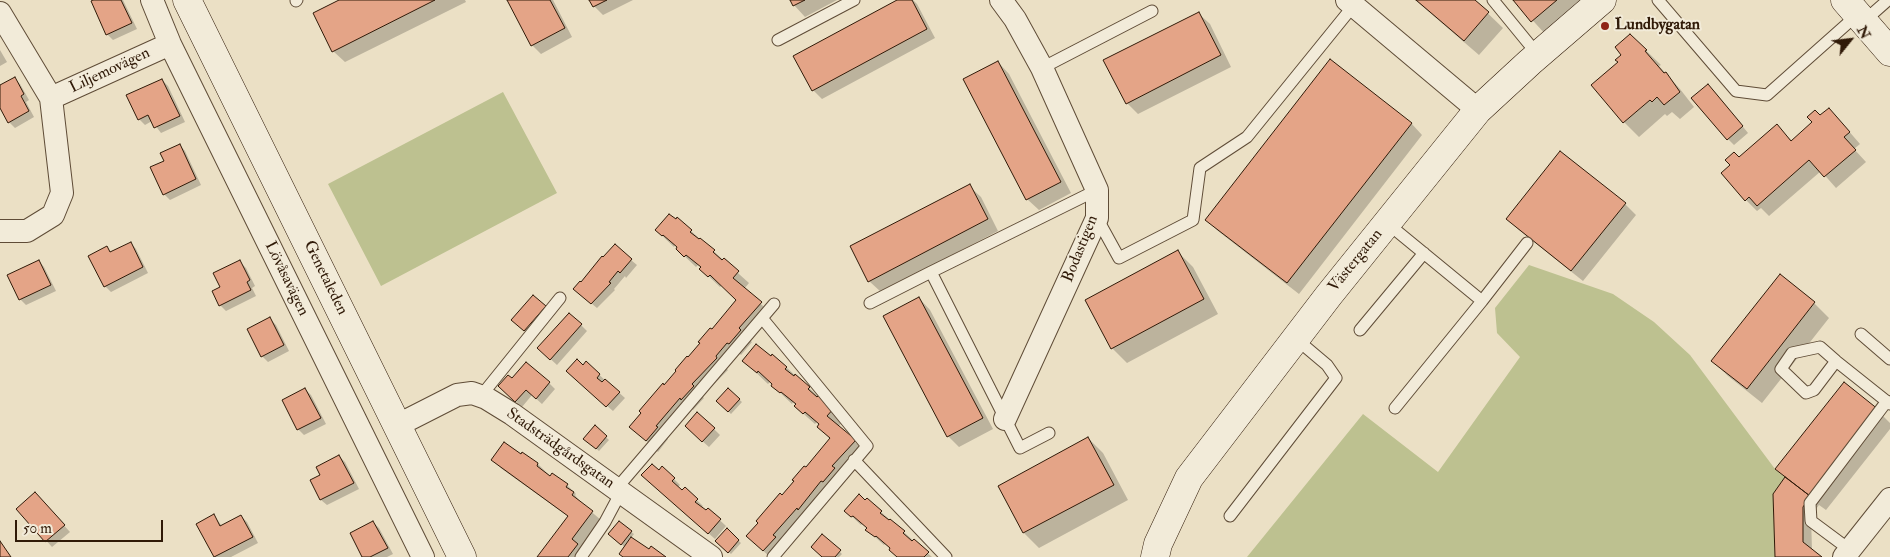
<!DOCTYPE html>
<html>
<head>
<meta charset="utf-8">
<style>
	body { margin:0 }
	#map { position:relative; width:1890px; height:557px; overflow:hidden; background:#ebe0c5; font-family:"IM FELL Double Pica",serif }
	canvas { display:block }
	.north { position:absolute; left:1825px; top:15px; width:50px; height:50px; -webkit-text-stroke:4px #f2ebd9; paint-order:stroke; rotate:61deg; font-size:14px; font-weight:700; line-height:20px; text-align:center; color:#301a08 }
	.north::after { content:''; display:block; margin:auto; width:18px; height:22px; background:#301a08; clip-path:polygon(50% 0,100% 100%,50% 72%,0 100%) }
	.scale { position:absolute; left:15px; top:520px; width:148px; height:22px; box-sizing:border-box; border:2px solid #301a08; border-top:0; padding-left:6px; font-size:15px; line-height:18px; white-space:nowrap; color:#301a08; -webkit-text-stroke:4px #f2ebd9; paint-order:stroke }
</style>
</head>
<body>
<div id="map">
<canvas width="1890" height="557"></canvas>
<div class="north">N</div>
<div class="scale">50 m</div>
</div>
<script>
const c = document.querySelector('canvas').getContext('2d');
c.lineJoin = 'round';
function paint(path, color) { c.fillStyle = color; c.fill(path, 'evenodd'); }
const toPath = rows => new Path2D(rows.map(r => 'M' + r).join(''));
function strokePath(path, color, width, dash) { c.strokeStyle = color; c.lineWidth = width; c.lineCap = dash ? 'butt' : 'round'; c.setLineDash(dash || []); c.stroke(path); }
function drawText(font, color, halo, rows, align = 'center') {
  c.font = font + ' "IM FELL Double Pica",serif'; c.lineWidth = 4; c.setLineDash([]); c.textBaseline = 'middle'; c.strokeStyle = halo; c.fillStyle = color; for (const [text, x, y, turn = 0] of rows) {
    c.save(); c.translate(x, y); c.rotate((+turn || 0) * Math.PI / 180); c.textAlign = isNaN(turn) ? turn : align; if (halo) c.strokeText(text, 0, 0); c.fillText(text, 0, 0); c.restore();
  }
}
paint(toPath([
	[503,92,557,193,381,286,328,184],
	[1529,265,1613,294,1654,322,1690,355,1775,469,1785,477,1773,495,1775,557,1247,557,1363,414,1438,472,1520,357,1497,333,1495,308]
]), '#bdc190');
paint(toPath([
	[96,0,123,0,137,29,113,40,107,34],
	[342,0,465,0,466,2,345,62,333,51],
	[508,0,553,0,572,37,541,54,532,45],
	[590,0,633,0,603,15,594,6],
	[791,0,837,0,805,17,794,5],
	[900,0,913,0,917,4,935,38,822,99,813,90],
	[1415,0,1474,0,1503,28,1479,55],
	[1514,0,1590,0,1547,36],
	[1198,13,1210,24,1231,67,1138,114,1127,103],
	[1630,35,1661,65,1659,66,1680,89,1694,107,1680,119,1672,112,1667,116,1665,114,1639,137,1624,122,1620,62],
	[0,50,7,62,0,66],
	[998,62,1009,74,1071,193,1039,210,1027,199],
	[14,78,20,84,29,100,26,102,34,117,15,128,9,122,0,105,0,86],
	[162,80,168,86,185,122,161,133,152,121,145,125,139,119],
	[1714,91,1748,133,1734,145,1728,139],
	[1820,117,1840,121,1860,144,1854,149,1866,162,1836,188,1821,171,1769,216,1761,208,1757,211,1746,200,1739,159,1777,126,1792,141],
	[1411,123,1422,135,1299,294,1218,231,1207,220],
	[180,145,185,151,201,185,170,200,164,194,166,161],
	[969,186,981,197,998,231,881,292,869,281],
	[1625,204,1636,215,1583,281,1519,230,1508,219],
	[656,230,691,231,749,283,744,289,772,314,749,340,752,342,741,355,739,353,726,368,728,370,702,396,704,398,693,410,692,409,667,438,668,439,658,452,630,426,737,300,722,285,720,287,701,269,702,268,698,265,696,267,677,249,678,248,675,245,674,247],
	[131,243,136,249,148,273,111,292,105,286,107,248,112,253],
	[1178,252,1193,267,1218,314,1127,363,1112,348],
	[631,260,637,265,626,278,625,276,614,289,615,290,597,308,581,295],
	[39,261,44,267,56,291,26,305,20,299],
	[240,262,246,268,255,286,252,288,256,296,226,311,220,305,222,288],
	[1780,276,1814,303,1829,318,1762,403,1728,376,1713,361],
	[534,296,551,312,531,336,519,326],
	[919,298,930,310,993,429,959,447,948,436],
	[270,319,276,325,289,351,268,362,262,356],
	[581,325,587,331,557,365,545,354],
	[744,361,786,367,844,420,838,427,866,452,843,478,845,480,835,492,770,557,759,547,782,496,830,439,819,427,820,425,817,422,815,424,807,417,796,406,796,405,793,402,792,404,772,385,773,384,770,382,768,384],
	[586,363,625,398,613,411,574,377],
	[512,380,549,383,555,389,542,404,532,395,522,407,506,392],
	[305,389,311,395,326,424,304,435,298,429],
	[728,390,742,402,731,414,718,401],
	[1878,411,1890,423,1890,429,1826,510,1819,505,1811,516,1812,550,1820,557,1776,557,1774,495,1786,477,1777,469],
	[595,427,609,440,599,451,585,439],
	[714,429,720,435,709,447,692,432],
	[1088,438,1103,453,1128,500,1039,548,1024,533,999,486],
	[339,456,345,462,359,489,327,505,321,500,311,481,322,476],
	[493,460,538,464,551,477,567,485,576,494,575,495,581,503,601,520,580,548,586,554,584,557,539,557,569,517,502,469],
	[659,471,674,479,680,485,678,487,682,492,685,489,703,506,701,508,706,512,708,509,726,526,715,539,649,481],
	[41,500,70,532,52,547,18,509],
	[846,511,881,512,932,557,897,557,892,549,885,544,884,545,867,530,868,528,863,523,861,525],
	[214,516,222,526,241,516,247,522,258,543,231,557,215,557,198,524],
	[373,522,379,528,393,554,387,557,363,557],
	[727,530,741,543,731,554,717,541],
	[631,532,634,534,631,538,649,551,664,557,623,557,625,547,612,537],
	[823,536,842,554,839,557,824,557]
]), '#0003');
const building = toPath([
	[93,0,121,0,132,23,106,35,91,1,93,0],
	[339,0,435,0,332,52,313,13,339,0],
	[507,0,550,0,565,28,531,46,507,0],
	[589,0,607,0,593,7,589,0],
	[790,0,805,0,793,6,790,0],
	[897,0,912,0,927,29,812,91,793,56,897,0],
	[1416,0,1475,0,1489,12,1464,41,1416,0],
	[1513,0,1557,0,1531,22,1513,0],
	[1199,12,1221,55,1126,104,1103,60,1199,12],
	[1630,34,1647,50,1645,51,1664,73,1666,72,1680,92,1664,105,1657,97,1652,102,1650,100,1623,123,1591,85,1618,62,1615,60,1621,55,1615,47,1630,34],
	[1330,59,1412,123,1287,283,1205,220,1330,59],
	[998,61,1061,182,1026,200,963,79,998,61],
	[15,77,24,94,21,96,29,111,8,123,0,108,0,85,15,77],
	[162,79,180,116,154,128,148,115,138,120,126,95,162,79],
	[1708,84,1743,126,1727,140,1691,98,1708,84],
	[1829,108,1850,132,1844,137,1856,150,1824,177,1809,160,1757,206,1749,197,1745,201,1721,173,1730,165,1725,160,1734,152,1739,157,1777,124,1791,141,1812,122,1807,117,1815,110,1820,115,1829,108],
	[180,144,196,179,163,195,150,167,164,161,160,153,180,144],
	[1560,151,1626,203,1571,271,1506,219,1560,151],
	[970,184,988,219,868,282,850,246,970,184],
	[669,214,676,219,677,217,692,230,690,232,699,239,700,238,715,250,713,252,722,260,724,258,739,271,733,278,762,302,739,328,741,330,729,344,727,343,716,356,717,358,692,384,694,386,681,400,680,398,656,426,658,427,646,441,629,427,641,413,639,411,663,383,664,385,676,371,675,370,687,356,688,357,700,343,698,342,710,328,712,329,736,300,710,275,708,277,699,269,701,267,686,255,684,257,676,249,677,247,663,235,662,236,655,230,669,214],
	[131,242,143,267,104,287,88,256,107,246,110,252,131,242],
	[615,244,632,259,620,273,618,271,609,282,611,283,591,304,573,289,580,281,581,282,602,256,603,257,615,244],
	[1178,250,1204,299,1111,349,1085,300,1178,250],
	[39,260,51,285,19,300,7,275,39,260],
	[240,260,250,280,247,282,251,290,219,306,212,291,220,287,213,273,240,260],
	[1780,274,1815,302,1747,389,1711,361,1780,274],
	[533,295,546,306,524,331,511,320,533,295],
	[919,297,983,418,947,437,883,316,919,297],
	[569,313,582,324,550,360,537,348,569,313],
	[270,317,284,345,261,357,247,329,270,317],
	[756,344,771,356,772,354,787,367,785,369,794,376,795,374,810,387,808,389,817,397,819,395,834,408,827,416,856,440,832,466,835,468,823,482,821,481,798,510,797,508,773,535,776,537,763,551,746,536,758,523,756,521,780,493,782,495,794,481,792,480,804,466,806,467,830,438,817,427,819,424,805,412,803,414,794,406,796,404,781,392,780,393,771,386,772,384,758,371,757,373,742,361,756,344],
	[577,359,583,365,586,361,600,374,597,378,602,382,605,379,620,392,606,407,566,371,577,359],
	[526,362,550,382,536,399,526,390,515,402,498,386,508,375,512,378,526,362],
	[1844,382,1879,410,1810,496,1775,469,1844,382],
	[305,388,321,418,297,430,282,400,305,388],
	[728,388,740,399,728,412,716,401,728,388],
	[697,412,715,428,702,442,685,426,697,412],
	[595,425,607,436,596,449,583,439,595,425],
	[1088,437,1114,485,1023,533,998,486,1088,437],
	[504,442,521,454,522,452,538,463,537,466,550,476,552,473,568,484,566,487,574,492,572,495,593,511,572,539,578,544,568,557,537,557,568,516,491,460,504,442],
	[339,455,354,483,320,500,310,480,320,475,316,467,339,455],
	[652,464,659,470,662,466,675,478,672,481,682,490,685,487,698,499,695,502,706,510,708,508,721,519,708,534,641,475,652,464],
	[1785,477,1810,496,1803,507,1803,542,1822,557,1775,557,1773,494,1785,477],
	[35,492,65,525,45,542,16,509,35,492],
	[859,494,865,500,867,498,882,511,880,513,889,520,890,519,905,531,903,533,912,541,914,539,929,552,924,557,897,557,889,550,890,548,876,536,875,537,865,530,867,528,853,516,851,517,844,511,859,494],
	[214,514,220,526,241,515,253,537,214,557,196,524,214,514],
	[373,521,388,548,370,557,362,557,350,533,373,521],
	[619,521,632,531,621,545,608,534,619,521],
	[727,528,739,540,728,553,715,541,727,528],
	[822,534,841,550,835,557,822,557,811,547,822,534],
	[631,537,649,549,651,546,666,557,623,557,619,554,631,537],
	[0,541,11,557,0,557,0,541]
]);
paint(building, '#e4a487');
strokePath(building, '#301a08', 1);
const lane = toPath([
	[1493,0,1538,55],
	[1658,0,1736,91,1767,95,1857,15],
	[296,1,297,0],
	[1863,22,1888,0],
	[778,40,854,0],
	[1042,68,1152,11],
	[1097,218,1119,258,1193,220,1200,168,1247,137,1354,5],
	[1387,223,1482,301,1527,243],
	[870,303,931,272],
	[762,318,867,446,773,557],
	[1360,330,1424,253],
	[1861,334,1890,359],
	[1836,361,1814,390,1806,393,1781,369,1792,353,1820,347,1836,361,1890,404],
	[481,396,560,298],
	[1395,408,1482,301],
	[1049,433,1020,448,931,272,1097,190],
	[854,460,946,557],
	[617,488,774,304],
	[1230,516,1336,378,1327,365,1295,338],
	[1850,550,1811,521,1810,503,1887,401],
	[581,557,605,522,621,492]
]);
const street = toPath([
	[152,0,170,44,423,557],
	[1001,0,1015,19,1042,68,1097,190,1097,218,1005,419],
	[1347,0,1478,110],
	[0,13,51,98,170,44],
	[0,231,27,231,53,215,62,193,51,98],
	[398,425,457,395,472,393,486,398,512,414,711,557],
	[1844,557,1890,499]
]);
const secondary = toPath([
	[187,0,462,557],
	[1845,0,1890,52],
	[1155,557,1158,544,1189,478,1329,295,1478,110,1530,62,1602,0]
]);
strokePath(lane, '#5f4c37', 13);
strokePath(street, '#5f4c37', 24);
strokePath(secondary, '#301a08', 29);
strokePath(lane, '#f2ebd9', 11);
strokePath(street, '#f2ebd9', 22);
strokePath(secondary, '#f2ebd9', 28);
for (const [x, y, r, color] of [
	[1605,26,5,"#8f2418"]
]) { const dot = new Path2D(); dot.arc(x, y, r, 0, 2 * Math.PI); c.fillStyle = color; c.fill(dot); strokePath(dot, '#f2ebd9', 2); }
drawText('bold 16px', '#301a08', '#f2ebd9', [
	["Lundbygatan",1615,26]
], 'left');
drawText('16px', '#301a08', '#f2ebd9', [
	["Liljemovägen",110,71,-25],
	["Bodastigen",1081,249,-68],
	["Västergatan",1356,261,-51],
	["Genetaleden",325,278,64],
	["Lövåsavägen",286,279,64],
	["Stadsträdgårdsgatan",560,449,35]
]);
</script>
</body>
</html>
